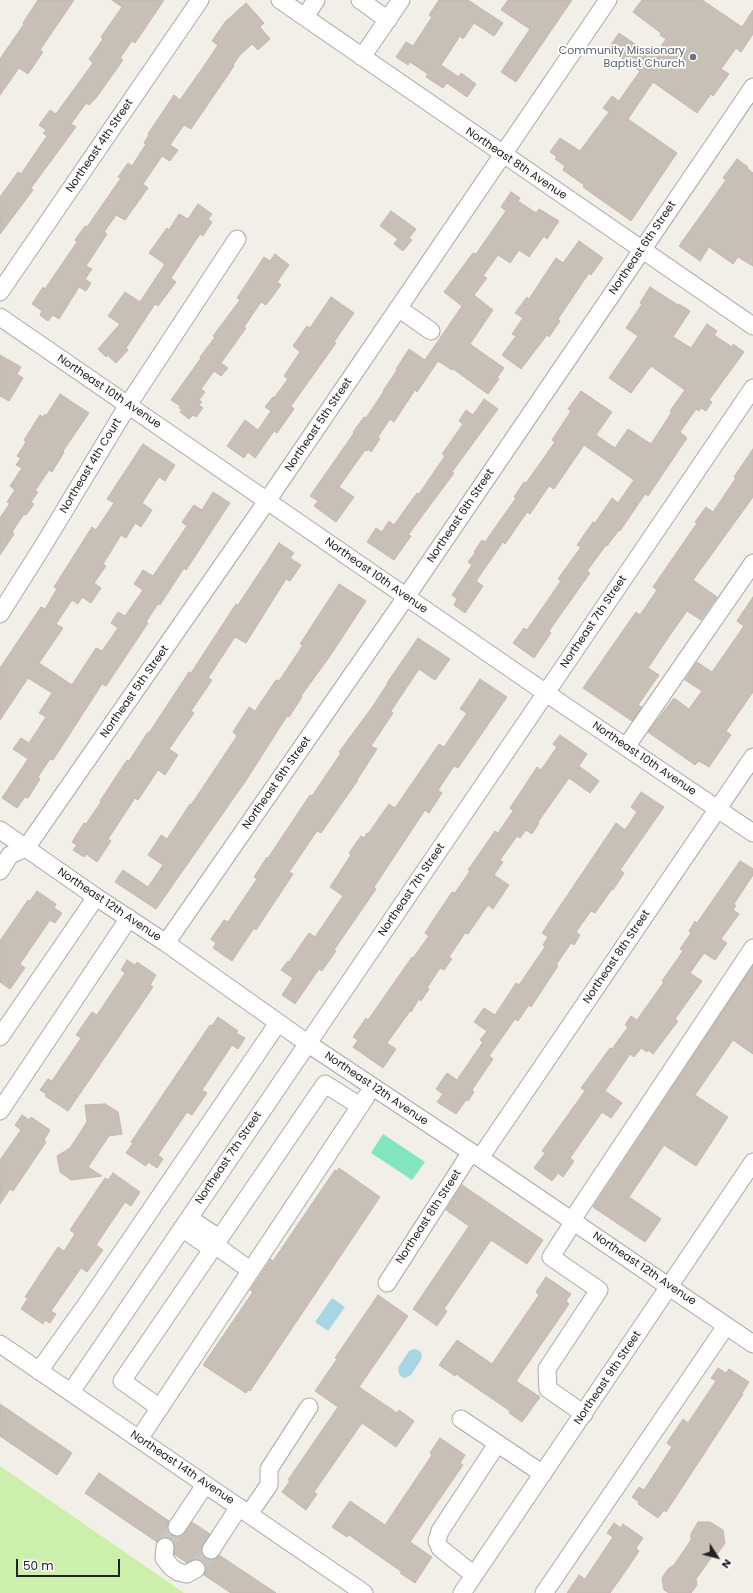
<!DOCTYPE html>
<html>
<head>
<meta charset="utf-8">
<style>
	body { margin:0 }
	#map { position:relative; width:753px; height:1593px; overflow:hidden; background:#f2efe8; font-family:Poppins,sans-serif }
	canvas { display:block }
	.north { position:absolute; left:697px; top:1537px; width:40px; height:40px; -webkit-text-stroke:3px #fff; paint-order:stroke; rotate:126deg; font-size:11px; font-weight:700; line-height:16px; text-align:center; color:#222 }
	.north::after { content:''; display:block; margin:auto; width:14px; height:18px; background:#222; clip-path:polygon(50% 0,100% 100%,50% 72%,0 100%) }
	.scale { position:absolute; left:16px; top:1559px; width:104px; height:18px; box-sizing:border-box; border:2px solid #222; border-top:0; padding-left:5px; font-size:12px; line-height:14px; white-space:nowrap; color:#222; -webkit-text-stroke:3px #fff; paint-order:stroke }
</style>
</head>
<body>
<div id="map">
<canvas width="753" height="1593"></canvas>
<div class="north">N</div>
<div class="scale">50 m</div>
</div>
<script>
const c = document.querySelector('canvas').getContext('2d');
c.lineJoin = 'round';
function paint(path, color) { c.fillStyle = color; c.fill(path, 'evenodd'); }
const toPath = rows => new Path2D(rows.map(r => 'M' + r).join(''));
function strokePath(path, color, width, dash) { c.strokeStyle = color; c.lineWidth = width; c.lineCap = dash ? 'butt' : 'round'; c.setLineDash(dash || []); c.stroke(path); }
function drawText(font, color, halo, rows, align = 'center') {
  c.font = font + ' Poppins,sans-serif'; c.lineWidth = 3.5; c.setLineDash([]); c.textBaseline = 'middle'; c.strokeStyle = halo; c.fillStyle = color; for (const [text, x, y, turn = 0] of rows) {
    c.save(); c.translate(x, y); c.rotate((+turn || 0) * Math.PI / 180); c.textAlign = isNaN(turn) ? turn : align; if (halo) c.strokeText(text, 0, 0); c.fillText(text, 0, 0); c.restore();
  }
}
paint(toPath([
	[0,1466,184,1593,0,1593]
]), '#cdefac');
paint(toPath([
	[383,1134,425,1162,412,1180,371,1153]
]), '#83e5bf');
paint(toPath([
	[332,1298,345,1307,328,1331,315,1322],
	[414,1349,418,1350,421,1352,422,1358,411,1375,405,1378,402,1377,399,1374,398,1368,409,1351]
]), '#a7d5e2');
const building = toPath([
	[38,0,74,0,40,50,43,52,28,74,19,68,0,95,0,59,24,24,23,23,38,0],
	[112,0,164,0,135,43,132,41,120,58,123,60,96,98,89,105,86,103,71,124,76,127,31,188,33,190,0,234,0,197,18,172,21,174,47,136,43,133,46,130,39,125,50,110,56,114,93,63,89,59,103,39,101,37,122,7,112,0],
	[439,0,468,0,503,23,494,36,474,23,463,39,460,36,441,65,459,77,461,73,476,84,467,97,447,83,443,88,426,77,428,74,410,62,408,65,396,57,406,42,413,46,432,17,429,15,439,0],
	[508,0,572,0,516,82,501,72,530,29,501,10,508,0],
	[642,0,702,0,742,27,753,10,753,34,741,52,736,48,721,69,729,74,713,96,711,94,697,113,653,82,628,119,677,153,631,221,583,187,584,185,563,170,565,166,555,159,557,157,550,152,560,138,580,151,609,112,603,108,612,96,619,101,640,71,608,49,619,33,654,57,666,39,660,35,661,33,633,12,642,0],
	[246,3,264,23,260,27,270,39,258,50,252,44,240,55,233,65,234,66,191,129,184,125,170,145,178,150,170,161,162,156,143,184,148,188,125,220,116,215,104,232,107,234,86,266,92,269,85,279,91,283,86,291,79,287,59,319,53,315,48,321,40,315,42,311,32,304,43,287,45,289,77,242,75,240,85,226,87,227,121,178,118,177,128,163,132,166,146,144,144,143,149,135,148,134,174,95,180,100,206,63,218,45,212,41,225,22,246,3],
	[737,159,748,167,747,168,753,173,753,266,738,257,733,264,709,247,700,261,679,246,726,180,723,178,737,159],
	[511,192,520,198,518,201,536,213,539,209,559,221,547,239,544,236,529,257,519,250,510,263,498,255,483,276,487,278,474,295,493,310,470,344,504,368,497,378,499,379,488,394,453,369,452,370,438,361,417,392,415,390,394,422,390,419,378,437,380,439,371,452,368,449,367,451,365,450,339,487,354,497,336,522,314,506,318,501,310,496,354,433,353,432,364,417,366,418,384,391,383,391,397,370,396,369,409,349,425,360,462,306,444,292,473,253,476,254,506,211,501,207,511,192],
	[198,204,212,214,208,219,212,222,203,236,200,234,171,278,176,282,158,306,155,304,126,348,128,350,116,363,107,355,106,357,98,349,120,324,108,316,125,292,140,302,165,264,149,253,167,228,169,230,179,214,188,219,198,204],
	[391,211,416,229,409,238,412,240,403,251,394,244,398,239,380,226,391,211],
	[579,241,603,258,591,275,589,273,558,319,560,321,549,337,547,335,521,369,502,355,516,336,512,334,523,318,515,313,527,297,529,299,556,258,563,263,579,241],
	[275,254,289,265,277,282,281,285,266,305,261,302,244,327,246,328,221,363,228,368,221,376,214,371,201,389,205,392,199,400,202,402,199,405,203,408,196,417,193,415,189,419,180,412,182,410,179,408,180,406,171,400,201,358,200,357,215,337,213,336,240,300,237,298,264,257,270,261,275,254],
	[650,287,678,305,679,304,690,311,673,337,691,348,707,324,717,331,714,335,732,347,733,344,744,352,709,400,712,402,706,411,701,408,699,411,696,409,680,432,687,438,648,496,645,494,620,531,619,530,607,546,606,545,587,571,590,573,549,631,551,633,534,658,513,643,524,628,527,630,561,581,558,579,581,547,577,545,593,522,595,523,612,498,618,503,634,480,584,445,554,489,549,486,530,514,527,512,505,544,503,542,476,581,483,586,465,613,454,605,457,599,452,595,472,565,468,562,475,553,474,552,482,540,485,542,516,498,514,497,524,482,526,483,555,442,552,440,571,411,568,409,581,391,612,412,596,435,615,448,628,429,651,444,672,412,670,411,685,390,651,366,631,393,609,378,638,336,626,328,642,304,640,303,650,287],
	[331,297,354,313,334,342,336,343,291,406,294,409,277,433,274,431,255,458,248,452,244,458,227,446,245,420,258,430,271,411,265,407,273,397,274,398,288,379,284,376,300,352,293,346,307,326,310,328,331,297],
	[0,355,21,367,17,374,23,378,9,401,0,396,0,355],
	[60,394,89,413,63,451,64,452,52,472,49,470,35,491,38,492,31,502,34,504,26,515,24,514,12,532,14,534,0,555,0,518,10,503,7,502,15,490,10,486,22,468,16,465,21,458,17,456,26,442,24,440,40,415,43,417,45,414,46,416,60,394],
	[484,399,498,409,452,472,454,473,408,535,411,536,394,560,367,542,376,528,382,532,389,521,394,525,417,493,419,494,445,456,442,454,463,424,459,421,466,410,473,415,484,399],
	[143,444,175,465,165,481,159,477,142,503,152,510,141,527,135,523,126,538,121,535,103,564,106,566,94,583,101,588,91,603,82,597,78,604,72,600,56,624,63,628,39,663,72,685,96,648,102,651,118,628,111,623,118,612,125,616,143,590,134,584,143,570,153,576,155,573,187,526,182,522,194,505,202,510,213,492,230,503,186,570,184,568,160,605,158,604,146,622,148,623,106,686,102,684,53,760,50,759,38,777,40,779,28,798,25,797,17,808,2,798,28,759,13,749,21,738,29,743,46,717,39,713,52,693,28,678,0,720,0,668,41,607,45,609,57,589,54,587,92,527,96,530,114,503,107,499,143,444],
	[753,449,753,497,693,580,717,597,701,620,687,611,670,635,648,668,659,675,638,705,642,707,632,721,583,688,636,612,640,615,657,590,653,587,697,523,695,522,706,507,713,512,736,478,734,477,753,449],
	[279,543,294,553,290,558,301,565,290,581,286,579,246,643,235,637,208,678,212,680,191,711,194,713,169,749,178,755,165,775,158,770,138,800,135,798,108,839,111,841,97,862,86,854,84,857,73,850,77,845,72,842,84,823,86,824,101,802,100,801,127,760,129,761,148,732,149,733,189,672,191,673,236,604,238,605,279,543],
	[339,584,366,601,330,656,301,696,302,697,289,717,287,716,247,779,156,909,115,882,123,870,148,887,163,865,148,855,161,835,167,839,190,804,191,805,237,736,233,732,249,707,255,711,276,680,279,681,303,645,300,644,339,584],
	[753,597,753,692,726,731,731,735,709,767,699,761,695,765,648,732,674,698,689,709,702,691,685,680,697,662,712,672,744,626,737,621,753,597],
	[418,638,450,659,435,680,419,669,391,711,393,713,371,746,377,749,357,780,358,780,321,833,317,831,289,872,293,874,256,930,254,928,232,961,213,948,216,943,211,939,224,920,228,922,257,879,254,877,267,857,268,858,310,795,312,796,341,753,339,752,373,706,388,683,387,683,418,638],
	[480,679,507,697,458,768,454,766,438,790,442,793,429,813,425,810,374,887,376,889,334,950,336,951,322,971,319,969,295,1004,282,995,293,978,281,970,288,961,289,962,309,933,315,937,343,896,330,887,351,855,349,853,361,836,364,838,367,833,368,834,389,804,395,808,439,744,444,747,467,713,460,709,480,679],
	[560,735,587,754,579,766,599,781,590,793,569,778,538,822,539,823,532,834,526,830,520,838,517,836,500,860,503,862,494,875,509,885,493,909,488,905,468,934,465,933,449,957,452,959,444,970,440,968,427,988,429,989,421,1001,419,999,411,1012,410,1011,387,1043,396,1049,383,1068,353,1047,358,1040,353,1037,366,1018,368,1020,412,957,413,958,429,936,425,933,436,916,452,892,455,893,470,871,468,870,495,831,498,833,513,811,510,808,537,767,541,770,557,747,553,744,560,735],
	[641,792,664,807,620,870,624,873,613,890,612,889,595,913,591,911,576,932,580,935,574,945,571,943,556,965,558,966,531,1007,529,1005,518,1021,515,1019,489,1056,493,1059,472,1090,474,1092,468,1101,466,1100,456,1114,437,1102,443,1094,436,1089,447,1073,457,1080,483,1042,480,1040,487,1031,474,1022,484,1008,495,1015,516,983,519,985,545,947,543,945,548,937,542,933,616,823,625,830,637,812,631,807,641,792],
	[740,861,753,869,753,875,734,904,736,906,733,910,739,914,721,939,727,943,715,960,704,953,690,973,702,981,675,1019,678,1021,653,1054,648,1050,647,1052,641,1048,634,1057,630,1054,605,1091,622,1103,611,1118,602,1112,570,1158,574,1161,563,1177,558,1173,552,1181,534,1168,545,1153,542,1151,585,1091,581,1088,610,1048,612,1049,628,1027,625,1025,631,1016,637,1020,664,982,662,981,683,951,680,949,691,933,689,931,695,921,697,923,740,861],
	[37,891,56,904,54,908,62,913,55,923,50,920,20,964,25,968,10,989,0,982,0,941,28,900,30,901,37,891],
	[127,960,135,965,137,962,156,975,150,985,153,987,68,1111,45,1096,46,1094,40,1090,48,1079,52,1081,81,1038,76,1035,92,1012,97,1015,125,973,121,970,127,960],
	[753,966,753,1054,733,1040,695,1095,728,1117,696,1166,664,1145,629,1197,661,1219,645,1242,593,1207,753,966],
	[218,1017,238,1031,236,1033,245,1038,238,1049,232,1045,202,1090,207,1093,192,1115,187,1112,158,1155,163,1159,157,1168,148,1162,146,1166,126,1153,133,1143,131,1142,210,1025,212,1026,218,1017],
	[105,1104,118,1112,122,1134,109,1136,88,1167,102,1176,71,1180,60,1172,57,1156,70,1148,87,1122,85,1105,105,1104],
	[22,1115,29,1120,31,1117,50,1130,44,1140,46,1142,13,1191,10,1189,0,1204,0,1160,21,1130,15,1125,22,1115],
	[339,1168,380,1197,250,1391,248,1390,246,1393,203,1365,253,1292,250,1290,271,1259,273,1261,335,1170,337,1171,339,1168],
	[113,1173,140,1192,131,1206,125,1202,96,1245,103,1250,87,1272,81,1268,51,1311,56,1314,50,1323,45,1320,43,1324,21,1309,28,1298,25,1297,58,1247,64,1251,75,1234,70,1230,105,1178,108,1180,113,1173],
	[462,1185,543,1240,527,1264,491,1240,444,1309,447,1311,437,1326,413,1309,469,1226,446,1210,462,1185],
	[546,1277,571,1294,566,1301,569,1304,516,1381,540,1397,522,1422,509,1413,510,1411,456,1374,455,1376,439,1365,457,1340,492,1364,539,1295,536,1292,546,1277],
	[378,1295,408,1316,359,1387,397,1413,399,1410,414,1421,396,1447,362,1423,314,1492,317,1494,306,1510,282,1492,290,1481,288,1480,338,1407,315,1391,337,1359,335,1358,378,1295],
	[718,1368,726,1373,729,1369,749,1382,742,1393,743,1394,666,1512,664,1510,658,1518,638,1504,639,1502,632,1497,639,1487,644,1490,672,1447,667,1443,683,1419,688,1423,716,1381,711,1378,718,1368],
	[0,1404,72,1453,57,1475,0,1436,0,1404],
	[440,1438,465,1455,460,1463,463,1465,410,1542,432,1557,415,1583,400,1573,402,1572,349,1535,347,1537,332,1527,350,1501,385,1525,432,1455,430,1453,440,1438],
	[99,1473,169,1521,167,1526,168,1531,172,1535,177,1537,182,1536,192,1522,210,1534,201,1549,202,1554,205,1558,211,1560,216,1559,219,1555,276,1593,231,1593,204,1575,206,1569,205,1565,201,1561,196,1559,187,1563,174,1554,174,1543,170,1539,166,1537,161,1538,157,1542,85,1493,99,1473],
	[698,1522,710,1522,723,1530,725,1543,718,1553,714,1554,696,1579,697,1585,691,1593,669,1593,664,1590,662,1578,668,1569,674,1565,691,1540,691,1534,698,1522],
	[614,1523,621,1528,623,1524,643,1538,636,1548,639,1551,627,1569,610,1593,567,1593,579,1575,585,1579,613,1537,607,1533,614,1523]
]);
paint(building, '#c8bfb7');
strokePath(building, '#c5b6a9', 1);
strokePath(toPath([
	[165,1547,177,1527],
	[196,1569,211,1550]
]), '#c8c6c0', 17, [17, 8]);
const minor = toPath([
	[280,0,753,326],
	[360,0,388,20],
	[305,17,316,0],
	[362,57,401,0],
	[0,292,200,0],
	[398,308,431,331],
	[0,317,546,693,753,833],
	[0,614,43,546,128,405,237,239],
	[626,747,753,563],
	[0,830,96,897,166,943,307,1043,480,1158,753,1344],
	[0,871,10,855,26,848,267,501,608,0],
	[166,943,406,597,753,87],
	[0,1037,96,897],
	[0,1111,129,918],
	[480,1158,753,757],
	[189,1218,219,1238],
	[572,1220,753,948],
	[574,1221,551,1257,599,1290,547,1369,548,1389,584,1414],
	[182,1228,212,1249],
	[215,1245,250,1270],
	[387,1283,471,1152],
	[0,1344,364,1593],
	[39,1371,88,1302,278,1023],
	[71,1392,753,388],
	[160,1408,122,1381,325,1084,360,1106],
	[461,1419,543,1474],
	[139,1439,366,1097],
	[249,1514,269,1485,269,1469,309,1407],
	[177,1527,205,1485],
	[165,1547,164,1558,171,1567,178,1572,187,1574,196,1569],
	[211,1550,239,1507],
	[474,1575,440,1548,437,1541,440,1531,497,1444],
	[462,1593,753,1162],
	[544,1593,726,1326]
]);
strokePath(minor, '#a9a9a9', 19);
strokePath(minor, '#fff', 17);
for (const [x, y, r, color] of [
	[693,57,4,"#6b7280"]
]) { const dot = new Path2D(); dot.arc(x, y, r, 0, 2 * Math.PI); c.fillStyle = color; c.fill(dot); strokePath(dot, '#fff', 1.5); }
drawText('11px', '#5b616d', '#fff', [
	["Community Missionary",685,51],
	["Baptist Church",685,64]
], 'right');
drawText('11px', '#222', '#fff', [
	["Northeast 4th Street",100,146,-56],
	["Northeast 8th Avenue",516,164,34],
	["Northeast 6th Street",643,248,-56],
	["Northeast 10th Avenue",109,392,34],
	["Northeast 5th Street",319,425,-56],
	["Northeast 4th Court",91,466,-59],
	["Northeast 6th Street",461,516,-56],
	["Northeast 10th Avenue",376,576,35],
	["Northeast 7th Street",594,622,-56],
	["Northeast 5th Street",135,692,-55],
	["Northeast 10th Avenue",644,759,34],
	["Northeast 6th Street",277,783,-55],
	["Northeast 7th Street",412,890,-56],
	["Northeast 12th Avenue",109,905,34],
	["Northeast 8th Street",617,957,-56],
	["Northeast 12th Avenue",376,1089,34],
	["Northeast 7th Street",229,1158,-56],
	["Northeast 8th Street",429,1217,-57],
	["Northeast 12th Avenue",644,1269,34],
	["Northeast 9th Street",608,1378,-56],
	["Northeast 14th Avenue",182,1468,34]
]);
</script>
</body>
</html>
